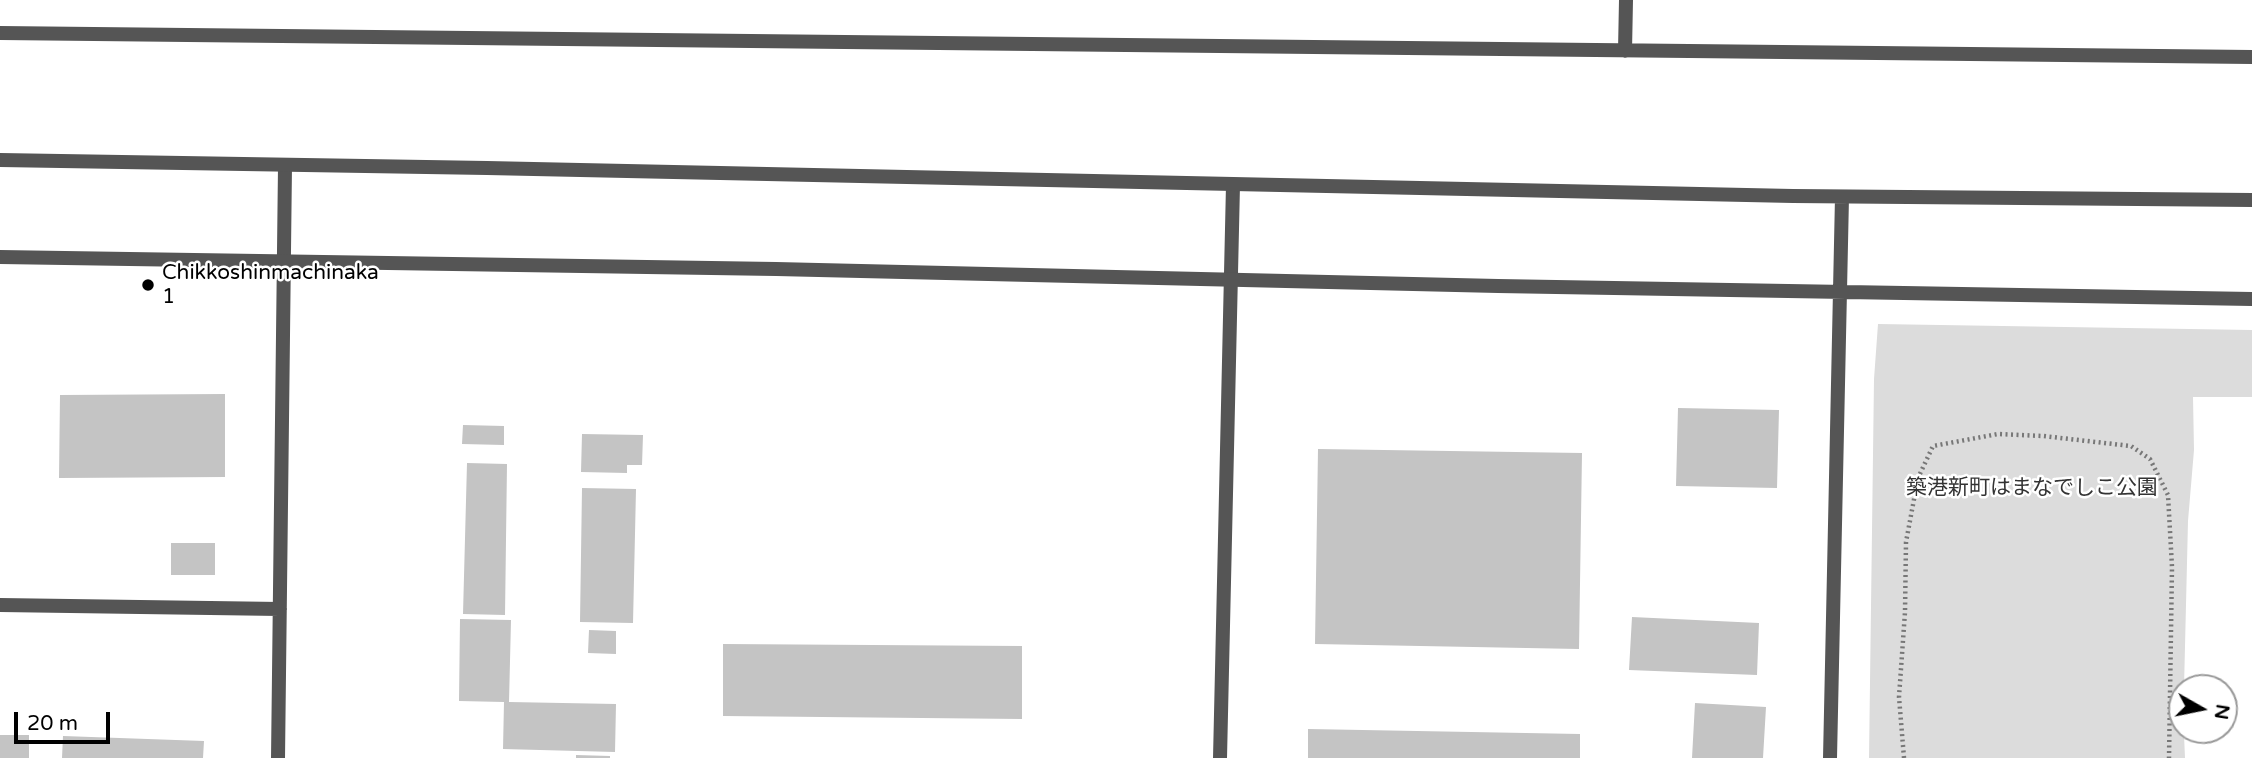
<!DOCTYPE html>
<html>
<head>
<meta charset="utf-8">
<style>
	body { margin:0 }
	#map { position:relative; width:2252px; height:758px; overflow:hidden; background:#fff; font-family:"Varela Round",sans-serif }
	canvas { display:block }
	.north { position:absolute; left:2168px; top:674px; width:70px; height:70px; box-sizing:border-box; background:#fff; border:2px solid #999; border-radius:50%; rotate:99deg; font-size:19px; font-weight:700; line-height:28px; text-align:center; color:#000 }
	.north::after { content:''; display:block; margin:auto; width:24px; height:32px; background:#000; clip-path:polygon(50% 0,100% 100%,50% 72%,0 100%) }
	.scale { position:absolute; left:14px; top:712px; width:96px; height:32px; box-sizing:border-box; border:4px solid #000; border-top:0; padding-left:9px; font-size:21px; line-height:24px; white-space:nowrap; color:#000; -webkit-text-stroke:5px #fff; paint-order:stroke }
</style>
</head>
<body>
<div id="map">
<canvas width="2252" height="758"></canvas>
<div class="north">N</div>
<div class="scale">20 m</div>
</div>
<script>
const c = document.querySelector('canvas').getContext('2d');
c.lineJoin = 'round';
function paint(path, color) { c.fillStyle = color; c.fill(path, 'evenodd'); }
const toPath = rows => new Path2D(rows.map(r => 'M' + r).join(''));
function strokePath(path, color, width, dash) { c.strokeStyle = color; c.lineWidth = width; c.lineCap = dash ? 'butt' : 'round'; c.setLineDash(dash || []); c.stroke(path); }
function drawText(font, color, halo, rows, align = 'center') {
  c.font = font + ' "Varela Round","Noto Sans JP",sans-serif'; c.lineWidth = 5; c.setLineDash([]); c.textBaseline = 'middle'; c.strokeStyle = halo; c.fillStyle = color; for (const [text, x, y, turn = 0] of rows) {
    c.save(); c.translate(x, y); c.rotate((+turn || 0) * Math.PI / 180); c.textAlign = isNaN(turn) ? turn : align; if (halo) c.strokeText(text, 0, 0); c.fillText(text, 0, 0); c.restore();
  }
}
paint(toPath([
	[1878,324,2252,330,2252,397,2193,397,2194,450,2188,521,2184,688,2182,688,2185,758,1869,758,1874,379]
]), '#dcdcdc');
paint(toPath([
	[225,394,225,477,59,478,60,395],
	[1678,408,1779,410,1777,488,1676,486],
	[463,425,504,426,504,445,462,444],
	[582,434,643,435,642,465,627,465,627,473,581,472],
	[1318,449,1582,453,1579,649,1315,644],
	[467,463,507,464,505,615,463,614],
	[582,488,636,489,633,623,580,622],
	[171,543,215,543,215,575,171,575],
	[1632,617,1759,623,1757,675,1629,670],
	[460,619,511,620,509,702,616,704,615,752,503,749,504,702,459,701],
	[589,630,616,631,616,654,588,653],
	[723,644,1022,646,1022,719,723,716],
	[1695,703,1766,707,1763,758,1692,758],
	[1308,729,1580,734,1580,758,1308,758],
	[0,735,29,735,29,758,0,758],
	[63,736,204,741,203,758,62,758],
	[576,755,610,756,610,758,576,758]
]), '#c4c4c4');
strokePath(toPath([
	[1904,758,1899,697,1905,612,1906,542,1918,478,1933,446,1998,434,2043,436,2131,446,2150,459,2168,495,2172,567,2169,758]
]), '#777', 4.5, [2, 3.5]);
strokePath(toPath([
	[0,33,2252,57],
	[1625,51,1626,0],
	[1220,758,1233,185]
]), '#555', 14);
strokePath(toPath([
	[0,605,280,609],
	[278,758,285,166]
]), '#555', 14);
strokePath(toPath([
	[0,160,487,168,1793,196,2252,200],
	[0,257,776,269,1498,286,2252,299],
	[1830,758,1842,197]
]), '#555', 14);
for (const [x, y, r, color] of [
	[148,285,7,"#000"]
]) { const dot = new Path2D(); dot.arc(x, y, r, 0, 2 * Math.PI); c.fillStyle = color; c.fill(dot); strokePath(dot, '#fff', 2.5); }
drawText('21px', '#000', '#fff', [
	["Chikkoshinmachinaka",162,273],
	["1",162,297]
], 'left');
drawText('21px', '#333', '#fff', [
	["築港新町はまなでしこ公園",2032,488]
]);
</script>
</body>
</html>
